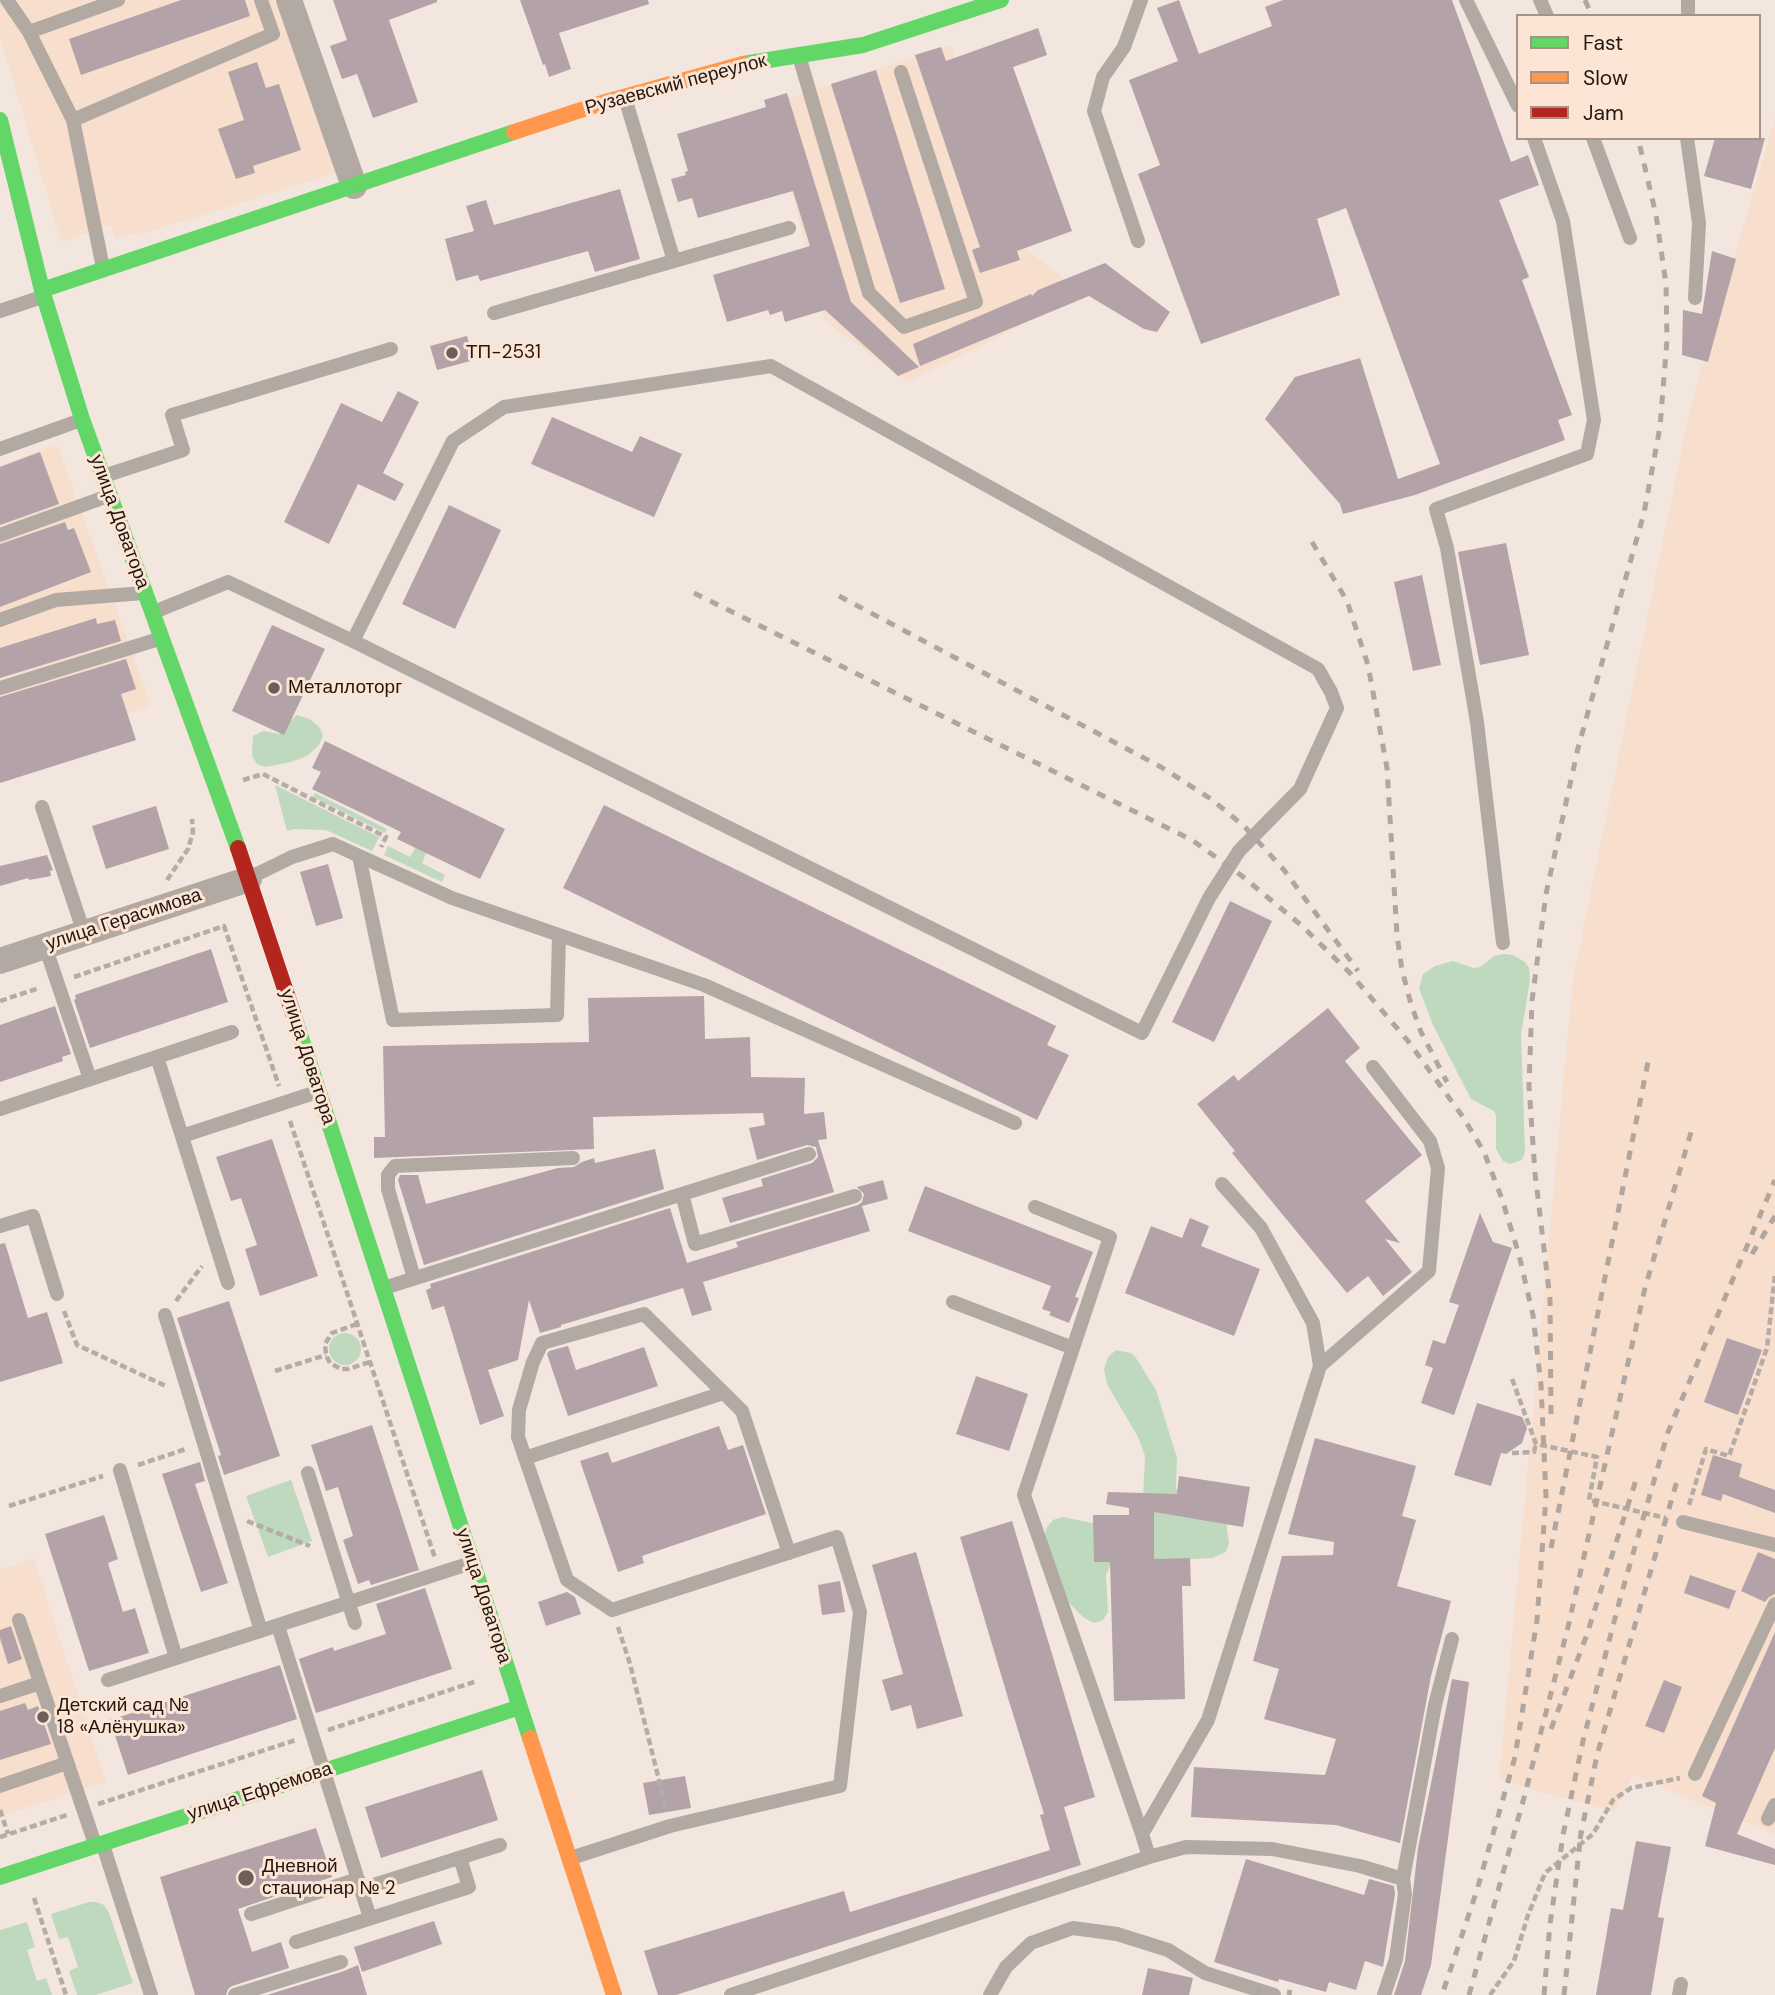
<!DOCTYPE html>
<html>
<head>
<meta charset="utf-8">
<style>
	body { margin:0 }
	#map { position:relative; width:1775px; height:1995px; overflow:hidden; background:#f3e6de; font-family:"DM Sans",sans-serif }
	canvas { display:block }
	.legend { position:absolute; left:1516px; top:14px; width:245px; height:126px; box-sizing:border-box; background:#fce5d5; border:2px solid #a59387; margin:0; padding:9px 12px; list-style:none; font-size:21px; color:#221811 }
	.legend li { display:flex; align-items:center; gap:14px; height:35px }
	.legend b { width:35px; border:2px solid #a59387 }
</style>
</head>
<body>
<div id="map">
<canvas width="1775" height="1995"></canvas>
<ul class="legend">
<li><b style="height:9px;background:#63d668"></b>Fast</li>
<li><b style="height:9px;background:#ff974d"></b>Slow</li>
<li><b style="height:9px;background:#b3261e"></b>Jam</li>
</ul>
</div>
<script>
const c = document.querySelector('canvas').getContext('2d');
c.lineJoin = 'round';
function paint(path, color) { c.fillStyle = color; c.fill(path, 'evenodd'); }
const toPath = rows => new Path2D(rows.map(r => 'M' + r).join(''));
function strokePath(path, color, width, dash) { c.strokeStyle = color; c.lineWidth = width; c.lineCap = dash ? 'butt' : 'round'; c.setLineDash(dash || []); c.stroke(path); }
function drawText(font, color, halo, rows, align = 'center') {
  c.font = font + ' "DM Sans",sans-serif'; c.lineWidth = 6; c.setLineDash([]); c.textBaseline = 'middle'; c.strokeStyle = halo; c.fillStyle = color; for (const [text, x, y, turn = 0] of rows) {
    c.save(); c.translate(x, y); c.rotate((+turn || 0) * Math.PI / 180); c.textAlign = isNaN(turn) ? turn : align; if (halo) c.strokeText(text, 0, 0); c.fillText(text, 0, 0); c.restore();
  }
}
paint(toPath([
	[0,0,274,0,339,172,136,236,134,233,116,239,111,225,61,242,0,36],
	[951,45,1019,244,1084,294,908,382,825,321,769,104],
	[1775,118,1775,1835,1633,1775,1614,1812,1499,1780,1573,979,1690,409],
	[57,444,151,706,0,752,0,465],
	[34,1559,106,1782,0,1816,0,1570]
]), '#f7decd');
paint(toPath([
	[296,715,310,719,320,728,323,736,319,745,307,756,291,762,266,767,257,764,252,756,253,736,263,731,279,734],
	[275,785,379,837,372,851,326,830,294,829,287,831],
	[315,793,387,829,385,833,313,797],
	[388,846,410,857,416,846,427,851,422,863,445,875,442,882,384,855],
	[1504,954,1513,955,1525,962,1529,968,1530,980,1521,1035,1525,1152,1522,1160,1510,1164,1503,1161,1496,1149,1496,1116,1494,1111,1471,1099,1433,1025,1419,989,1423,974,1435,966,1453,961,1474,968,1480,967,1494,956],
	'329 1349a16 16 0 1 1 32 0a16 16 0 1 1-32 0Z',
	[1116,1350,1131,1353,1136,1358,1156,1390,1177,1458,1176,1488,1181,1497,1226,1521,1229,1543,1226,1552,1212,1558,1111,1564,1106,1575,1108,1612,1103,1620,1094,1623,1084,1618,1064,1598,1044,1536,1047,1527,1053,1520,1063,1517,1096,1524,1124,1523,1143,1499,1145,1456,1138,1437,1107,1384,1104,1369,1108,1357],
	[291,1480,312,1541,268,1557,246,1496],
	[89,1902,96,1902,104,1905,109,1913,133,1983,96,1995,77,1995,69,1971,78,1967,68,1937,59,1939,51,1914],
	[27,1922,35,1947,27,1950,37,1981,46,1978,52,1995,0,1995,0,1930]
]), '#bfd9be');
paint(toPath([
	[181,0,245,0,250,16,81,75,69,39],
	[333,0,437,0,437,2,389,20,418,102,373,118,357,74,342,79,330,46,347,40],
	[520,0,648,0,649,4,559,33,571,69,549,77,545,64,543,65],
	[1179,0,1199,54,1272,26,1265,7,1283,0,1452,0,1511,162,1528,155,1539,185,1499,200,1529,277,1522,280,1572,415,1558,420,1565,440,1415,495,1343,514,1340,504,1265,419,1295,377,1360,358,1398,479,1440,464,1346,208,1317,219,1340,295,1201,344,1138,174,1160,165,1129,80,1178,61,1157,8],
	[1038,28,1047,55,1013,67,1072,231,1017,251,1020,260,980,273,972,250,980,247,915,55,941,47,946,61],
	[257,62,266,88,279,84,301,150,253,166,255,173,236,179,218,129,244,120,228,72],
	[876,70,945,289,900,303,831,84],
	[787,93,851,302,919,367,898,376,825,310,785,322,782,311,770,315,768,310,727,322,713,275,810,246,793,191,698,218,692,198,678,202,671,179,686,175,685,172,688,171,677,134,766,107,764,100],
	[1715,138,1765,138,1751,189,1704,176],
	[620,189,640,259,595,272,588,251,480,281,478,275,456,281,445,239,474,231,466,206,486,200,494,225],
	[1712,251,1736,259,1708,362,1682,355,1683,310,1702,314],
	[1105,263,1170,312,1157,332,1144,329,1089,296,920,366,913,344,1031,294,1032,296,1038,290],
	[467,336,474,360,437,370,430,346],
	[398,391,419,402,383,473,404,484,395,501,358,484,329,544,284,522,341,403,382,422],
	[552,417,632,452,640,436,682,454,654,517,531,464],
	[40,452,59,504,0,525,0,467],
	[449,505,501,530,455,629,402,604],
	[65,522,68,530,74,528,91,572,0,607,0,544],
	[1506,543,1529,655,1480,665,1458,552],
	[1422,575,1441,665,1413,671,1394,582],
	[96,618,97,624,115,620,121,641,0,678,0,648],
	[272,625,325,649,284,735,232,711],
	[126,659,136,689,121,694,136,740,0,783,0,697],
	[325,741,505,829,480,879,397,839,401,832,312,789,321,772,312,768],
	[604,805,1056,1026,1047,1045,1069,1055,1037,1120,563,888],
	[156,806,169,849,106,869,92,826],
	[47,855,53,870,50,871,51,876,29,880,28,878,0,886,0,866],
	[328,864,343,918,316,926,300,872],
	[1230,901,1272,921,1214,1042,1172,1022],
	[211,949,228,1002,90,1048,74,1000,76,999,75,995],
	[704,996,705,1039,750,1037,751,1077,805,1078,804,1114,824,1112,827,1139,818,1140,834,1192,730,1223,722,1198,763,1186,761,1179,812,1163,818,1157,816,1147,807,1145,757,1160,749,1128,765,1125,763,1113,593,1117,594,1149,374,1158,374,1137,385,1137,383,1046,589,1042,588,998],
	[55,1006,71,1054,62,1057,63,1061,0,1082,0,1025],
	[1328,1008,1360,1048,1345,1061,1422,1155,1365,1201,1400,1243,1385,1239,1412,1272,1383,1296,1368,1276,1347,1293,1232,1153,1235,1151,1197,1104,1234,1075,1238,1081],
	[272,1139,318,1276,260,1296,245,1249,257,1245,241,1198,231,1201,216,1157],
	[655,1149,664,1189,424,1265,398,1180,400,1175,418,1175,426,1204,558,1168,574,1167,582,1162,594,1158,595,1163],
	[883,1180,888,1199,862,1206,870,1231,703,1282,712,1310,692,1316,683,1288,561,1325,561,1327,540,1333,529,1300,518,1360,488,1370,504,1416,480,1425,444,1306,432,1310,426,1290,431,1288,430,1284,670,1208,687,1263,738,1247,736,1242,858,1205,862,1202,864,1194,857,1187],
	[925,1186,1093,1252,1075,1297,1079,1298,1069,1323,1049,1315,1051,1312,1042,1309,1051,1286,908,1231],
	[1480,1213,1493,1242,1512,1248,1454,1415,1421,1403,1433,1368,1425,1365,1433,1340,1445,1344,1459,1305,1449,1302],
	[1190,1218,1209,1226,1201,1246,1260,1269,1234,1336,1125,1293,1151,1226,1182,1238],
	[5,1243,28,1318,47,1312,63,1363,0,1382,0,1244],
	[229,1301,280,1456,224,1475,218,1456,221,1455,177,1318],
	[1727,1338,1762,1350,1738,1415,1704,1402],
	[568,1346,576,1370,644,1347,658,1386,568,1416,547,1354,549,1351],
	[976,1376,1028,1394,1009,1451,956,1434],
	[1477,1403,1522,1417,1527,1428,1522,1443,1506,1454,1501,1453,1491,1486,1454,1475],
	[372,1425,419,1570,371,1585,369,1580,358,1584,343,1540,353,1536,338,1487,326,1491,311,1445],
	[719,1426,728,1450,743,1445,766,1514,642,1556,644,1563,618,1572,580,1461,608,1452,612,1463],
	[1315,1438,1416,1466,1402,1516,1416,1520,1397,1586,1451,1601,1431,1676,1400,1843,1336,1825,1191,1817,1194,1767,1325,1775,1336,1739,1264,1719,1279,1669,1253,1661,1282,1556,1333,1555,1334,1542,1288,1534],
	[1713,1455,1742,1464,1739,1477,1775,1490,1775,1513,1723,1494,1721,1501,1701,1495],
	[200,1462,205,1481,195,1484,228,1583,201,1592,162,1474],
	[1179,1476,1250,1487,1243,1527,1154,1512,1154,1559,1190,1558,1191,1586,1182,1586,1185,1699,1114,1701,1110,1562,1094,1562,1093,1515,1129,1515,1129,1508,1106,1504,1108,1492,1177,1494],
	[104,1515,118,1559,108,1563,123,1612,135,1608,149,1653,89,1671,45,1534],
	[1012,1521,1095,1797,1064,1807,1081,1865,676,1995,658,1995,644,1951,844,1891,850,1912,1050,1850,1040,1815,1044,1814,1008,1698,960,1537],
	[916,1552,963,1716,917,1729,911,1705,891,1711,882,1680,903,1674,872,1565],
	[1758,1552,1775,1559,1775,1594,1769,1597,1765,1602,1741,1591],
	[1690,1575,1736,1591,1729,1609,1684,1593],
	[840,1581,845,1612,822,1615,818,1585],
	[425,1588,452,1669,316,1713,299,1659,333,1647,334,1651,386,1634,376,1604],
	[567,1592,575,1597,581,1614,546,1626,538,1602],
	[11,1626,22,1659,8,1664,0,1638,0,1630],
	[1775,1632,1775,1748,1737,1834,1775,1849,1775,1865,1705,1846,1716,1803,1702,1796],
	[280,1665,297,1719,128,1775,110,1720],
	[1452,1679,1469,1682,1431,1965,1421,1995,1394,1995,1405,1961,1418,1848],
	[1664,1680,1682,1687,1664,1733,1645,1726],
	[25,1703,28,1710,38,1706,51,1744,0,1760,0,1711],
	[482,1770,498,1820,381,1858,365,1807],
	[685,1776,691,1808,649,1815,643,1783],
	[316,1828,332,1877,238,1909,252,1952,281,1942,289,1968,232,1986,228,1989,226,1995,195,1995,160,1877],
	[1636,1841,1671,1847,1658,1917,1664,1918,1651,1995,1596,1995,1611,1908,1623,1910],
	[1246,1859,1364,1895,1369,1879,1394,1886,1395,1894,1383,1967,1365,1961,1356,1990,1329,1982,1326,1992,1279,1979,1278,1982,1214,1962],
	[434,1921,442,1944,362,1972,354,1947],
	[358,1965,367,1995,267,1995,344,1971],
	[1148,1968,1193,1978,1189,1995,1142,1995]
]), '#b3a2a8');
strokePath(toPath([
	[243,780,263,774,386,837,381,847],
	[167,880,188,849,193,832,192,819],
	[74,977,224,926,279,1086],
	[0,1001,39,988],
	[290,1121,435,1558],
	[176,1301,202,1266],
	[64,1311,77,1345,166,1386],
	[357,1324,332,1333,325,1344,326,1355,330,1363,341,1369,348,1369,370,1362],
	[275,1371,326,1355],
	[1512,1379,1536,1444,1597,1457,1589,1500,1666,1518],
	[1512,1453,1534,1452,1536,1444],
	[138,1465,186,1449],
	[1689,1505,1706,1449,1729,1456,1767,1348,1775,1274],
	[9,1506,103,1476],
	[247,1521,310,1546],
	[618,1627,630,1664,666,1808],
	[328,1730,477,1681],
	[98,1804,296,1740],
	[0,1810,8,1834],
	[0,1837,67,1815],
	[34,1898,66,1995],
	[1490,1995,1514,1961,1528,1915,1545,1873,1593,1834,1613,1800,1631,1788,1680,1778]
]), '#b4aca5', 4.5, [7, 3.5]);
strokePath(toPath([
	[7,0,29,32,118,0],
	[1466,0,1518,106],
	[1540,0,1547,16],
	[1688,16,1688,0],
	[29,32,73,120],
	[799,56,869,293,904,327,976,302,901,72],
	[1593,138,1630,238],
	[1687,138,1699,223,1695,298],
	[1138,241,1094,111,1103,77,1124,47,1141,0],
	[674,261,789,228],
	[103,268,73,120,273,34,261,0],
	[0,311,42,297],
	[494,313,674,261,625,98],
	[0,449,81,420],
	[104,476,183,450,172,415,391,349],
	[0,535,108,496],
	[154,612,228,582,353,641,453,441,504,407,771,366,1318,669,1331,692,1337,708,1300,789,1239,851,1209,898,1142,1033,353,641],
	[0,620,56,600,143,593],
	[0,688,159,639],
	[42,807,84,933],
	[359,856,393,1020,557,1015,559,935],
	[249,878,292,857,333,844,452,898,704,985,1015,1123],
	[1503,943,1477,722,1447,548,1436,509,1587,454,1594,420,1563,221,1534,138],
	[45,946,90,1079],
	[157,1057,228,1283],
	[0,1109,232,1032],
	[182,1136,317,1092],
	[1222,1184,1261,1228,1313,1323,1320,1366],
	[682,1194,695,1244,855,1196],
	[1035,1207,1110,1237,1024,1495,1142,1834],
	[0,1226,33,1216,57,1294],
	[414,1278,388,1189,388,1175,395,1166,573,1158],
	[384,1288,809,1154],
	[953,1302,1073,1348],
	[165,1315,261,1631],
	[525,1458,723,1393],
	[120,1470,176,1658,471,1563],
	[308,1473,355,1623],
	[1683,1522,1775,1545],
	[19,1620,95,1844],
	[278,1626,370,1918],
	[108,1680,176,1658],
	[0,1696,40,1683],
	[1695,1774,1775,1604],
	[0,1786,67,1763],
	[1768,1819,1775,1805],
	[103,1845,151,1995],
	[1149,1857,1186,1847,1272,1849,1360,1866,1403,1879,1405,1894,1396,1959,1384,1995],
	[571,1858,670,1826,840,1786,860,1612,837,1537,612,1610,567,1580,518,1437,519,1410,533,1362,542,1343,644,1314,742,1411,789,1553],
	[1403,1879,1435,1705,1452,1639],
	[361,1889,500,1845],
	[251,1914,358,1879],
	[296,1942,469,1887,460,1858],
	[235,1995,341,1962],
	[731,1995,1149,1857,1142,1834,1208,1720,1320,1366,1429,1271,1438,1168,1430,1141,1373,1067],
	[990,1995,1006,1967,1031,1943,1073,1928,1117,1934,1168,1950,1205,1973,1274,1995],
	[1679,1995,1681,1984]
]), '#b2aaa2', 14);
strokePath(toPath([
	[289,0,354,186],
	[0,961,249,879]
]), '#b2aaa2', 26);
strokePath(toPath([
	[743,64,863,45,1001,0],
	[0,120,42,290,82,419,238,848],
	[42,290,514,132],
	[293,1013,530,1738],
	[0,1877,520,1707]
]), '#63d668', 16);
strokePath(toPath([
	[514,132,602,103,743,64],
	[530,1738,614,1995]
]), '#ff974d', 16);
strokePath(toPath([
	[238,848,293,1013]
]), '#b3261e', 16);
strokePath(toPath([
	[1585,0,1592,16],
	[1312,542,1347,601,1368,665,1387,768,1397,935,1402,970,1411,1004,1421,1032,1447,1082],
	[694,593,1192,840,1242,876,1301,925,1350,973,1408,1041,1463,1117,1484,1152,1502,1199,1519,1255,1533,1315,1541,1385,1546,1497,1537,1620,1515,1757,1477,1890,1442,1995],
	[839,596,1161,767,1211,799,1244,826,1284,870,1358,971],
	[1752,1254,1775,1216],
	[1551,1414,1550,1299,1535,1173,1529,1086,1532,1001,1546,894,1578,748,1644,513,1660,427,1667,340,1666,284,1656,215,1638,138],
	[1551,1548,1648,1062],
	[1551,1729,1586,1637,1636,1480],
	[1580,1839,1597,1755,1677,1481],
	[1258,1995,1260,1985],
	[1289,1995,1290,1990],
	[1469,1995,1525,1794,1568,1627,1645,1288,1692,1129],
	[1544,1995,1550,1924,1563,1835,1583,1741,1620,1599,1668,1432,1775,1180],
	[1564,1995,1581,1831]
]), '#b0a69f', 5, [9, 9]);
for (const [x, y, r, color] of [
	[452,353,7,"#6b6059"],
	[274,688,7,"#6b6059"],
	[43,1717,7,"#6b6059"],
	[246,1878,9,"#6b6059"]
]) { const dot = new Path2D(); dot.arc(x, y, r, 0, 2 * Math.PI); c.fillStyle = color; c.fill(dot); strokePath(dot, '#fce5d5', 2.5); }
drawText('19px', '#221811', '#fce5d5', [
	["Рузаевский переулок",676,85,-15],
	["улица Доватора",119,522,70],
	["улица Герасимова",124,920,-18],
	["улица Доватора",307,1057,72],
	["улица Доватора",483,1596,72],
	["улица Ефремова",260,1792,-18]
]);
drawText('19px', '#221811', '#fce5d5', [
	["ТП-2531",466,353],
	["Металлоторг",288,688],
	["Детский сад №",57,1706],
	["18 «Алёнушка»",57,1728],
	["Дневной",262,1867],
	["стационар № 2",262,1889]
], 'left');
</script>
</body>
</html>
